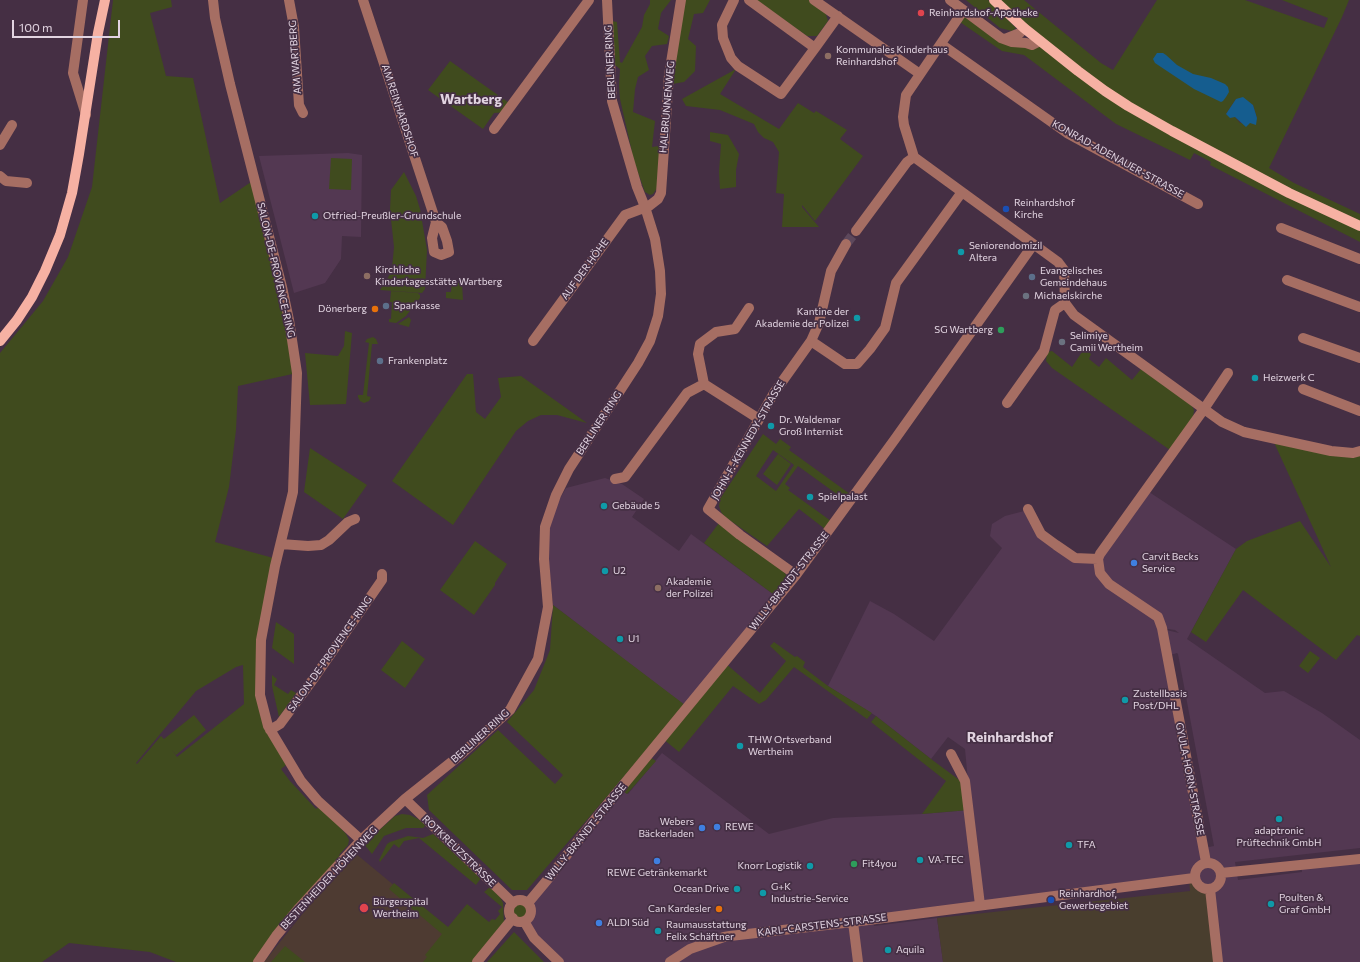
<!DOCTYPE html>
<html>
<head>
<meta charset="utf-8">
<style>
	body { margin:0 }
	#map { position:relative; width:1360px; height:962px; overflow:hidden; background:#452f44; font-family:Commissioner,sans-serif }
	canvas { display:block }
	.scale { position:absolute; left:12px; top:20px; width:108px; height:18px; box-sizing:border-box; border:2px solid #e2d4e1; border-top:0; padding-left:5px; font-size:12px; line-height:14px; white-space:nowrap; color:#e2d4e1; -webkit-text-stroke:3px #452f44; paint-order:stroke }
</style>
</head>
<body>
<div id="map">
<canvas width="1360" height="962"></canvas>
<div class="scale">100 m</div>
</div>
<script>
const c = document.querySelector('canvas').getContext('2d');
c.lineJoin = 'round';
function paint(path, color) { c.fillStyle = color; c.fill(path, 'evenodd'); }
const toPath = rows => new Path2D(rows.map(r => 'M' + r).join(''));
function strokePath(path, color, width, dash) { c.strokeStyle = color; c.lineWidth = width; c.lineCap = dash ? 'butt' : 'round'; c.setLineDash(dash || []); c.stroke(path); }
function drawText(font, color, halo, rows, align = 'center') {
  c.font = font + ' Commissioner,sans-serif'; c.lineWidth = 3.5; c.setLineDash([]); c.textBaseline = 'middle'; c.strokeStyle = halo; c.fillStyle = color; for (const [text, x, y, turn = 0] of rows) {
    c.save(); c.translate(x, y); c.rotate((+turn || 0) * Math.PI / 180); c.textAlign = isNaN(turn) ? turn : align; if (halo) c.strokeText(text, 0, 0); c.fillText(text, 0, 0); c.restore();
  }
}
paint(toPath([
	[348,153,362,155,361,237,342,236,341,259,325,283,294,293,259,156],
	[605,478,622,484,644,499,632,517,679,551,691,534,777,597,688,708,553,605,547,543,551,514,566,488],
	[1146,490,1236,549,1187,639,1265,693,1284,691,1322,713,1360,740,1360,848,1235,862,1238,880,1302,872,1302,865,1360,859,1360,962,1218,962,1210,889,1204,889,1199,887,1194,878,872,919,874,926,937,918,943,962,559,962,534,938,524,921,528,919,531,914,531,908,528,903,548,879,620,789,628,794,662,753,769,834,833,818,922,814,969,810,965,781,968,781,965,749,948,737,931,759,876,716,828,686,870,601,894,614,934,641,1002,548,990,536,992,524,1005,516,1028,510,1040,535,1072,557,1086,560,1098,560,1100,574,1109,585,1158,617,1166,650,1162,629,1179,633,1175,630,1162,628,1158,617,1110,584,1101,573,1099,566,1099,559,1100,554],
	[1177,653,1178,654,1214,846,1204,848,1167,656]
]), '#533852');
paint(toPath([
	[1189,879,1195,880,1199,887,1207,889,1218,962,943,962,937,918,1190,891]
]), '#493e2e');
paint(toPath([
	[355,853,477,954,471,962,264,962,335,873]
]), '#4e3b32');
paint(toPath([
	[113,0,171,0,172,7,150,13,166,76,193,78,220,203,251,182,274,268,297,373,238,386,236,430,229,487,215,542,277,559,261,640,260,695,268,732,286,765,281,769,290,781,316,809,320,806,346,834,349,840,348,845,339,855,343,860,258,962,176,962,150,952,69,943,42,962,0,962,0,353,43,301,68,257,92,187],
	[243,665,244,704,177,757,172,750,176,755,206,730,194,715,164,739,161,736,137,764,136,763,196,691,236,667],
	[650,0,671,0,661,13,658,29,669,36,667,44,652,46,645,56,649,70,638,77,635,89,633,112,655,121,652,147,659,146,659,169,657,188,653,194,650,195,645,192,631,153,632,152,620,99,619,85,620,69,615,65,612,21,617,22,620,62,622,63,642,27,644,15,650,4],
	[685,0,710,0,703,13,694,14,688,39,696,46,695,71,684,82,672,84],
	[756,0,810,0,825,11,828,21,817,36,807,36],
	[966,0,988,0,1016,28,1012,31,1000,28],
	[994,0,1024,0,1101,63,1113,70,1157,0,1245,0,1324,28,1328,18,1282,0,1349,0,1342,17,1269,168,1294,183,1360,214,1360,242,1210,165,1211,162,1194,153,1190,160,1116,124,1024,55,1002,51,957,20,963,11,996,35,1040,41],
	[1236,99,1253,105,1257,118,1250,123,1240,123,1235,117,1226,114],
	[450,61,512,105,507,112,494,113,483,129,428,90],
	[736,69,720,94,779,129,798,103,814,113,816,111,847,130,840,139,863,156,815,221,802,205,802,207,819,227,782,227,784,194,776,193,779,152,773,142,764,138,758,132,754,124,720,110,686,106,682,99],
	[710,132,728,135,739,154,736,170,736,187,720,189,719,172,721,144,710,141],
	[331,158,352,159,351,190,329,189],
	[404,172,416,196,420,209,427,250,425,289,422,293,380,290,392,271,392,268,394,247,390,210,391,190],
	[452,282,462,283,463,300,446,298,446,292,451,292],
	[391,291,418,293,420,295,420,298,406,316,396,323,389,322,389,319,391,319,392,302,390,302],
	[409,317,411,320,409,327,398,324],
	[345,331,352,333,346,404,310,405,305,353,338,356,344,346],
	[373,337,376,339,378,344,372,344,367,396,371,397,369,401,364,403,360,401,358,397,358,395,363,395,369,343,365,342,367,339],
	[1084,349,1091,354,1089,359,1099,367,1106,358,1132,380,1141,369,1191,404,1194,410,1193,417,1170,450,1052,368,1046,361,1047,352,1052,351,1072,367],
	[467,374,473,374,476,412,485,419,501,397,498,378,521,376,587,423,557,415,541,415,528,421,516,431,453,525,392,481],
	[763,434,776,444,780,439,791,447,789,450,850,494,845,500,798,466,785,484,790,488,788,490,831,521,825,529,799,509,767,546,725,517,721,512,719,506,720,499],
	[773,450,794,465,776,491,756,476],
	[1272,438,1360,451,1360,636,1357,635,1336,660,1243,590,1206,642,1191,632,1236,549,1247,541,1300,521,1331,567],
	[310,448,367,485,343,519,304,492],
	[778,454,791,464,777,485,763,474],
	[719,523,783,570,786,575,786,579,773,594,704,543],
	[475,541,507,564,495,583,495,585,474,615,440,590],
	[553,605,685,705,527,890,512,890,429,810,427,795,498,730,555,784,563,775,507,722,534,690,550,650],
	[276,622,294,634,294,664,272,648],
	[402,641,425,659,405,688,381,670],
	[774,642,795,657,797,656,805,662,803,667,828,686,872,713,867,719,794,667,766,700,759,704,733,686,679,752,662,738,725,663,760,693,786,661,770,646],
	[1310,651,1320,658,1308,673,1299,666],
	[272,675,277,679,274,685,288,694,291,690,296,693,279,717,272,686],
	[876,716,931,759,962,782,969,810,922,814,946,781,871,722],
	[648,756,656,761,627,794,620,789],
	[402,814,410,815,418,819,426,825,423,828,406,828,384,836,372,854,364,844,395,816],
	[433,834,481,878,476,885,419,838,404,841,399,848,394,844,380,862,379,860,387,844,390,842,408,836,423,838],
	[394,883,448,927,467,904,489,922,492,919,495,920,500,914,498,911,502,907,484,892,490,887,500,897,503,903,504,923,472,962,423,962,427,957,425,955,442,934,389,889],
	'513 911a7 7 0 1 1 14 0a7 7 0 1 1-14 0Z',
	[514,932,544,962,545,962,487,962],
	[285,946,305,962,271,962]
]), '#404b1e');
paint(toPath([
	[1157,53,1163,53,1166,55,1177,65,1193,74,1211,78,1225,84,1228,87,1229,92,1226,97,1223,101,1221,102,1194,89,1155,63,1153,59],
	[1243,97,1253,105,1257,118,1256,125,1250,123,1246,127,1235,117,1230,118,1226,114,1236,99]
]), '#155d8f');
strokePath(toPath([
	[846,244,856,231]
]), '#5d485c', 10, [10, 5]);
strokePath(toPath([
	[83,0,73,73,86,115],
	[213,0,215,18,230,84,282,287,289,320,297,373,293,492,275,566,261,640,260,695,268,726,301,781,318,801,361,840],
	[289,0,294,27,299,105,303,113],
	[363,0,436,222,442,227,447,241,449,252,441,255,434,252,432,238,436,222],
	[734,0,722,25,723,38,731,58,738,66,781,94,815,48],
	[749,0,815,48,838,16],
	[814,0,920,74],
	[950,0,1001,38,1012,42,1026,43,1032,45,1040,41],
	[963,11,906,95,903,117,904,125,914,157,1058,262,1064,270,1065,303,1074,315,1222,422,1244,432,1331,451,1353,453,1360,451],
	[1005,39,1020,33,1024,28],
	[941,44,1067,133,1198,204],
	[494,129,589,0],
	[0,145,12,125],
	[0,176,6,181,27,183],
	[1281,228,1360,259],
	[856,231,907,162,914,157],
	[1287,280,1360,307],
	[1303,338,1360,358],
	[533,341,625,215,649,206,658,199,661,193,669,75,681,0],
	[811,341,845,364,857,364,870,349,885,328,896,283,962,192],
	[704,384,698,354,700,344,716,332,735,329,749,308],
	[1303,389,1360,411],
	[1007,403,1044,351,1055,310,1065,303],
	[615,479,625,477,687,393,704,384,759,419],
	[1028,509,1041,534,1056,545,1075,558,1098,559],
	[281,544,308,546,321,545,329,540,348,522,355,519],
	[796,575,740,535,708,509,774,393,811,341,819,323,831,271,846,244],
	[270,730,280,724,314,678,382,580,382,574],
	[951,754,965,781,980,905],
	[405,799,513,903],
	[1206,862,1162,628,1158,617,1109,584,1100,573,1098,559,1100,554,1204,409,1228,373],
	'1195 876a13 13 0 1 1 26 0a13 13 0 1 1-26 0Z',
	[1221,873,1360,859],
	[1210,889,1218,962],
	'509 911a11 11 0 1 1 22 0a11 11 0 1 1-22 0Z',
	[528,903,548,879,592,823,796,575,895,439,1033,245],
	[524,921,534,938,559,962],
	[853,922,858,962],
	[258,962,276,936,299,908,361,840,405,799,459,756,510,710,538,659,548,607,544,559,545,527,556,495,569,469,638,363,650,341,658,316,661,294,660,271,655,239,645,207,637,187,612,101,607,0],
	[477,962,513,918],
	[670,962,690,949,724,937,730,936,853,922,1194,878]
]), '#a66e63', 10);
strokePath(toPath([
	[994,0,1024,28,1078,71,1105,91,1128,106,1172,131,1289,193,1360,226],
	[0,341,17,320,32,297,45,271,60,235,72,193,79,154,98,33,105,0]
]), '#f6b1a3', 10);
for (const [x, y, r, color] of [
	[921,13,4,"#e0444e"],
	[828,56,4,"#8d6e63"],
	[1006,209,4,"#1a4fb4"],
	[315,216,4,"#0f9aa8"],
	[961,252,4,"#0f9aa8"],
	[367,276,4,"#8d6e63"],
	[1032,277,4,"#5c6f8a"],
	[1026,296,4,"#6b7280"],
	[386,306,4,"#5c6f8a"],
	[375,309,4,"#e8710a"],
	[857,318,4,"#0f9aa8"],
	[1001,330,4,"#2e9e5b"],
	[1062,342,4,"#6b7280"],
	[380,361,4,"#5c6f8a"],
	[1255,378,4,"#0f9aa8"],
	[771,426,4,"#0f9aa8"],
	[810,497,4,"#0f9aa8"],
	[604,506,4,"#0f9aa8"],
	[1134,563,4,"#3f7fe0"],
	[605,571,4,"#0f9aa8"],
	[658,588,4,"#8d6e63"],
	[620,639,4,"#0f9aa8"],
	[1125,700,4,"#0f9aa8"],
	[740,746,4,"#0f9aa8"],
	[1279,819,4,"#0f9aa8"],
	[717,827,4,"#3f7fe0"],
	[702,828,4,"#3f7fe0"],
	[1069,845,4,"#0f9aa8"],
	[920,860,4,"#0f9aa8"],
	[657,861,4,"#3f7fe0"],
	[854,864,4,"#2e9e5b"],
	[810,866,4,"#0f9aa8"],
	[737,889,4,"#0f9aa8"],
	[763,893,4,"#0f9aa8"],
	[1051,900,4,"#1a4fb4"],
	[1271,904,4,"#0f9aa8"],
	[364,908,5,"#e0444e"],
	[719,909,4,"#e8710a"],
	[599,923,4,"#3f7fe0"],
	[658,931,4,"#0f9aa8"],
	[888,950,4,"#0f9aa8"]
]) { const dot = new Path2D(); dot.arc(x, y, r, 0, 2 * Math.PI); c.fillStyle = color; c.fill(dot); strokePath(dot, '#452f44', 1.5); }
drawText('10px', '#e2d4e1', '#452f44', [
	["Reinhardshof-Apotheke",929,13],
	["Kommunales Kinderhaus",836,50],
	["Reinhardshof",836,62],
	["Reinhardshof",1014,203],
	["Kirche",1014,215],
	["Otfried-Preußler-Grundschule",323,216],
	["Seniorendomizil",969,246],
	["Altera",969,258],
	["Kirchliche",375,270],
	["Kindertagesstätte Wartberg",375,282],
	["Evangelisches",1040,271],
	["Gemeindehaus",1040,283],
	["Michaelskirche",1034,296],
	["Sparkasse",394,306],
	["Dönerberg",367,309,"right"],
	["Kantine der",849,312,"right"],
	["Akademie der Polizei",849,324,"right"],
	["SG Wartberg",993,330,"right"],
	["Selimiye",1070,336],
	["Camii Wertheim",1070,348],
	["Frankenplatz",388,361],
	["Heizwerk C",1263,378],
	["Dr. Waldemar",779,420],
	["Groß Internist",779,432],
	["Spielpalast",818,497],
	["Gebäude 5",612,506],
	["Carvit Becks",1142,557],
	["Service",1142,569],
	["U2",613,571],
	["Akademie",666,582],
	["der Polizei",666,594],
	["U1",628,639],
	["Zustellbasis",1133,694],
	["Post/DHL",1133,706],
	["THW Ortsverband",748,740],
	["Wertheim",748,752],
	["Webers",694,822,"right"],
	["Bäckerladen",694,834,"right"],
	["REWE",725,827],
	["adaptronic",1279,831,"center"],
	["Prüftechnik GmbH",1279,843,"center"],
	["TFA",1077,845],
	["VA-TEC",928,860],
	["Fit4you",862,864],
	["Knorr Logistik",802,866,"right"],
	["REWE Getränkemarkt",657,873,"center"],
	["G+K",771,887],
	["Industrie-Service",771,899],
	["Ocean Drive",729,889,"right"],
	["Reinhardhof,",1059,894],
	["Gewerbegebiet",1059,906],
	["Poulten &",1279,898],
	["Graf GmbH",1279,910],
	["Bürgerspital",373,902],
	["Wertheim",373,914],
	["Can Kardesler",711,909,"right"],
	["ALDI Süd",607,923],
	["Raumausstattung",666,925],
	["Felix Schäftner",666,937],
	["Aquila",896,950]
], 'left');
drawText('10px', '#e2d4e1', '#452f44', [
	["AM WARTBERG",295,57,-94],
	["BERLINER RING",610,62,-93],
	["HALBRUNNENWEG",667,107,-85],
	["AM REINHARDSHOF",400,111,72],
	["KONRAD-ADENAUER-STRASSE",1118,159,29],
	["AUF DER HÖHE",585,269,-54],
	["SALON-DE-PROVENCE-RING",276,270,77],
	["BERLINER RING",599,423,-57],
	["JOHN-F.-KENNEDY-STRASSE",748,440,-60],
	["WILLY-BRANDT-STRASSE",789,581,-52],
	["SALON-DE-PROVENCE-RING",330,654,-55],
	["BERLINER RING",480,736,-42],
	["GYULA-HORN-STRASSE",1190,779,79],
	["WILLY-BRANDT-STRASSE",586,832,-51],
	["ROTKREUZSTRASSE",459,851,44],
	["BESTENHEIDER HÖHENWEG",329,878,-47],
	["KARL-CARSTENS-STRASSE",822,925,-7]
]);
drawText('bold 14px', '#e2d4e1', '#452f44', [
	["Wartberg",471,99],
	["Reinhardshof",1010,737]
]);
</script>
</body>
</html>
